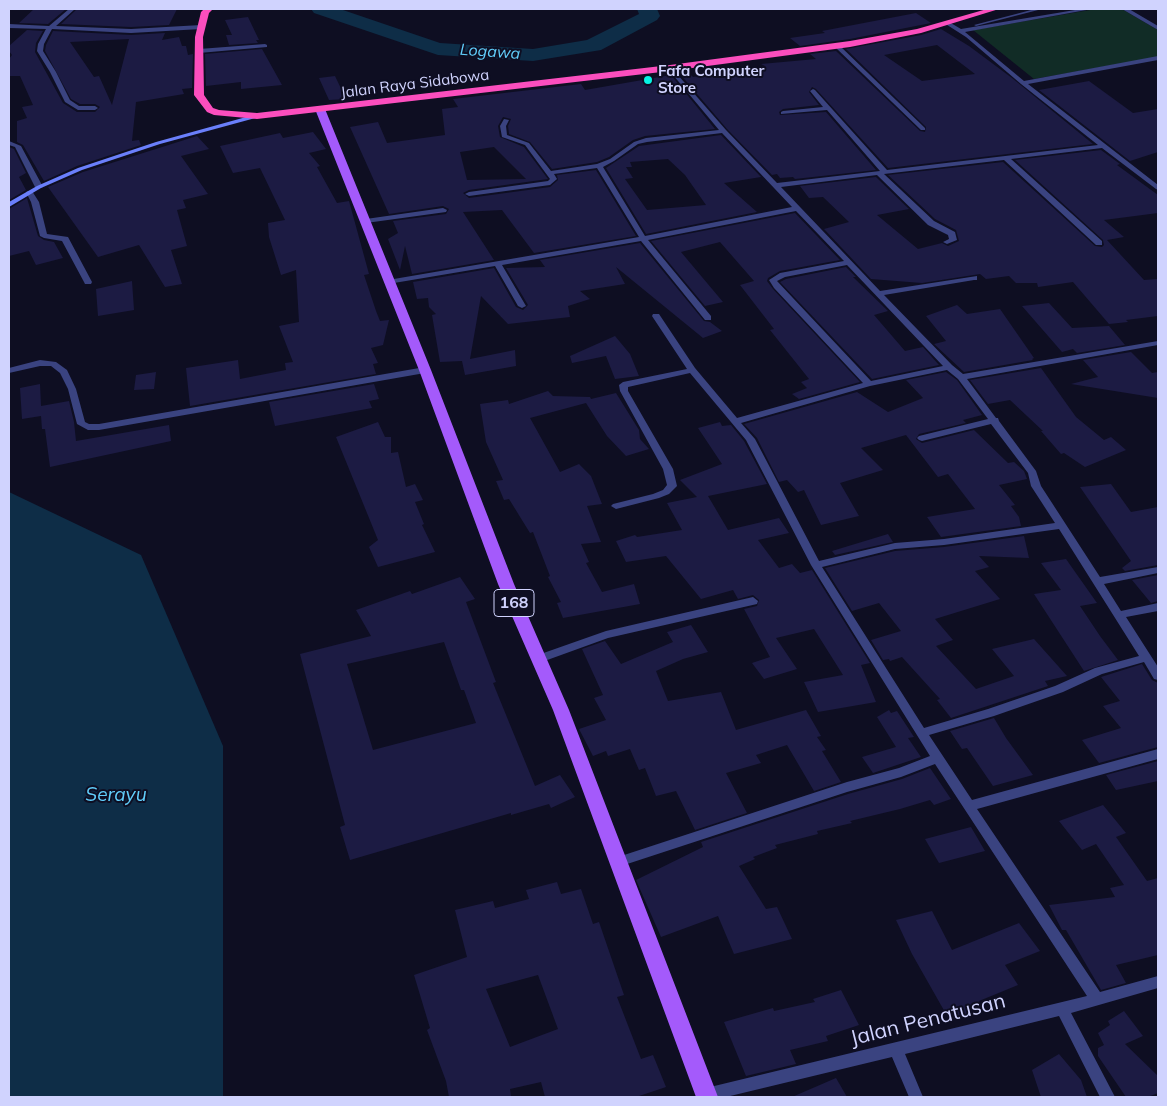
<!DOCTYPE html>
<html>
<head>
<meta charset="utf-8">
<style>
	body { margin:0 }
	#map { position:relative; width:1167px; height:1106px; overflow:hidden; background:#0e0e22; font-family:Mulish,sans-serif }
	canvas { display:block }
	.frame { position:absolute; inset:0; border:10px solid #d0d3fe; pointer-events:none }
</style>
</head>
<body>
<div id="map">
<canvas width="1167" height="1106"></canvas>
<div class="frame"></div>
</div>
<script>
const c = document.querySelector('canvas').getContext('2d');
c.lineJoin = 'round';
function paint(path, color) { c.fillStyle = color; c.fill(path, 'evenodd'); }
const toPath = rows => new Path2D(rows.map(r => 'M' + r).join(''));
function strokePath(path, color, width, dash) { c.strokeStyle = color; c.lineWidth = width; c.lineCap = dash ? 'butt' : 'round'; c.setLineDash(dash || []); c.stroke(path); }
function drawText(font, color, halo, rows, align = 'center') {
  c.font = font + ' Mulish,sans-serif'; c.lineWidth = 4; c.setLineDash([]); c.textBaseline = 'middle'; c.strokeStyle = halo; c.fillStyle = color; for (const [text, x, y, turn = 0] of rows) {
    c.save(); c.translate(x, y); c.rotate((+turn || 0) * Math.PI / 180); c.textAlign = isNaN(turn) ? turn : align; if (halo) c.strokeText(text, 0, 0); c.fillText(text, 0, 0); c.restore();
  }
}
paint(toPath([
	[1096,9,1122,9,1158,30,1158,57,1034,79,973,30]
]), '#112c26');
paint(toPath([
	[9,492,141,555,223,746,223,1097,9,1097]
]), '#0e2d47');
paint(toPath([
	[311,9,340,9,440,43,533,49,587,40,639,14,637,9,657,9,660,16,657,20,601,50,533,61,438,55,314,13,311,9]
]), '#0e2d47');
paint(toPath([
	[34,9,66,9,48,24,19,23],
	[77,9,177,9,169,25,131,27,61,24],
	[916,13,931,23,850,39,800,46,790,38,825,33,822,31],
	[248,17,259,40,256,40,258,43,229,45,226,35,232,35,225,20],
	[941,29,969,46,1012,78,1093,144,888,168,816,89,812,87,809,92,819,105,783,109,779,112,780,115,826,112,876,170,795,179,793,177,780,178,777,174,772,175,727,129,680,74,689,73,693,77,765,66,761,64,816,59,810,54,836,51,920,131,925,132,926,127,846,49,921,35],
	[937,45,975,74,922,81,884,55],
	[27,30,43,31,36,43,35,52,63,103,77,112,95,112,100,107,95,104,80,104,71,99,45,51,46,45,53,31,131,35,165,33,162,40,179,37,182,46,186,46,188,55,193,54,192,88,182,89,184,94,136,102,132,141,139,140,141,145,77,166,44,181,23,145,17,142,17,121,27,118,22,107,33,105,20,76,9,76,9,59,12,55,9,51,9,46],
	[129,39,112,105,99,76,94,77,70,42],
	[262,49,282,85,241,89,241,82,206,86,205,54],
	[671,75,715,129,645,136,633,140,609,157,597,162,552,169,530,142,509,134,508,126,511,119,503,117,498,126,500,137,524,147,548,179,469,190,463,193,469,198,550,187,558,180,557,175,596,170,636,236,534,253,502,210,463,212,494,260,412,274,405,246,400,270,388,239,398,233,393,221,446,214,449,209,443,206,389,214,350,127,378,122,387,143,445,135,442,109,458,107,453,99,581,84,585,90],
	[494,147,526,179,467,180,460,152],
	[335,76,346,99,329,100,319,78],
	[1089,81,1133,113,1158,109,1158,152,1130,161,1039,90],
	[313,132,326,149,309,153,320,166,317,167,337,203,349,201,369,274,364,275,376,311,380,321,389,320,383,345,371,348,378,363,373,364,376,374,190,406,186,368,238,360,240,379,286,370,285,363,293,362,279,326,299,322,296,270,281,275,269,237,268,223,285,220,260,168,233,173,220,146,280,133,283,138],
	[721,135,761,177,724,183,757,212,646,234,606,168,639,146],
	[668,159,685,175,706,205,647,210,625,179,633,178,626,167,632,167,630,162],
	[197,136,209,149,181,156,208,194,183,200,186,208,177,210,187,246,171,250,182,284,165,287,139,245,98,257,48,187,83,172],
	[9,147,14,149,26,173,19,177,26,190,9,200],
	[1101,150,1120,164,1117,165,1158,195,1158,213,1104,220,1124,237,1107,240,1144,280,1158,279,1158,316,1126,320,1128,322,1109,324,1073,282,1038,287,1037,283,1016,283,1009,276,986,279,980,274,922,283,871,279,824,229,849,222,823,197,809,198,800,186,876,177,909,209,877,215,918,249,942,243,948,246,959,241,956,230,935,219,888,175,1003,162,1095,246,1102,247,1104,245,1103,240,1015,160],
	[27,198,38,236,44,240,54,242,63,258,36,265,29,251,9,256,9,209],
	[795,213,840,260,780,271,768,278,767,281,773,289,860,382,799,399,792,394,807,388,801,382,809,379,770,330,774,329,740,285,754,281,720,242,681,252,723,302,705,306,651,241],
	[640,243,704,321,710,322,722,331,703,338,616,267,625,284,580,291,590,299,568,306,570,317,508,324,481,296,470,359,515,350,516,366,465,375,462,361,440,362,432,315,436,314,429,307,428,298,417,299,413,282,494,268,516,307,523,310,528,305,506,268,545,267,540,260],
	[846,267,856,277,853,277,888,311,874,315,905,351,923,347,939,365,872,379,780,282,786,279],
	[132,281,134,310,98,316,96,289],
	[1049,303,1072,328,1109,326,1125,345,1077,353,1073,349,1062,352,1022,306],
	[957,305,967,314,1000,309,1034,358,1032,359,1033,360,964,372,934,344,946,341,926,316],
	[615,336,630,354,639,376,615,379,606,356,572,363,570,356],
	[1131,352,1152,373,1158,372,1158,398,1071,384,1098,377,1083,360],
	[1041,368,1076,417,1104,440,1111,437,1126,450,1085,467,1064,453,1061,454,1041,431,1043,431,1010,400,988,404,970,380],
	[156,372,154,389,134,390,136,375],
	[946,372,957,380,982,415,963,420,966,423,919,434,916,439,922,443,974,430,1008,463,1014,462,1024,471,1027,479,999,485,1015,505,1011,506,1019,517,1021,526,941,537,927,517,975,509,948,474,938,477,906,435,861,448,883,470,840,483,859,516,821,525,804,490,798,492,787,480,779,482,757,438,744,424,857,392,888,412,923,398,906,380],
	[40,384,41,406,69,401,74,422,76,441,169,425,171,441,50,467,45,429,42,429,41,416,22,419,20,388],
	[374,384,379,399,369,401,372,408,275,426,269,402],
	[548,391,553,396,590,397,591,399,616,393,639,430,640,439,649,449,626,456,607,436,586,403,530,418,560,472,579,464,591,476,602,504,587,506,601,542,581,544,589,562,586,563,602,592,634,584,640,604,563,618,557,603,561,602,548,577,550,576,533,532,530,533,509,499,504,500,496,481,503,480,486,442,480,404,508,400,509,404],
	[378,422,385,437,391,437,391,453,398,452,406,487,415,484,423,500,415,502,424,524,422,525,435,552,378,567,369,547,378,540,336,437],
	[720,422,722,426,731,425,744,441,767,484,708,496,728,530,779,518,789,533,758,540,779,568,792,564,800,573,812,570,870,663,861,665,876,702,818,712,804,682,843,675,814,629,776,638,797,669,764,679,752,663,770,657,744,609,757,606,759,600,753,595,738,599,733,590,701,599,666,556,626,562,616,541,635,535,637,537,682,530,667,503,697,497,680,480,722,464,698,428],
	[1111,484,1131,512,1158,507,1158,565,1125,571,1122,568,1131,561,1080,487],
	[888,534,893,542,835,555,832,551],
	[1024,536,1029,558,979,556,989,567,975,571,1000,599,935,619,953,640,936,646,976,689,1014,676,992,649,1034,639,1067,676,1045,681,1048,686,951,718,937,700,940,699,902,657,890,661,889,659,883,660,871,640,901,631,879,603,852,611,825,568,895,551,944,547],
	[1066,559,1097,603,1080,606,1100,636,1118,660,1084,671,1034,594,1061,590,1041,563],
	[1158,575,1158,601,1151,603,1132,580],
	[460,577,475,599,466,602,496,682,493,683,535,786,560,775,575,797,551,808,549,804,511,815,511,813,350,860,340,827,345,825,300,654,371,636,356,610,410,591,412,594],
	[444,642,461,690,464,690,476,723,373,750,347,664],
	[691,625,708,652,683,659,656,671,668,701,721,692,736,730,806,710,821,736,817,737,826,750,822,751,841,782,814,791,787,745,756,755,761,763,726,773,747,813,695,830,676,791,656,796,645,768,639,770,630,749,608,756,606,751,593,756,579,729,606,720,594,698,603,695,582,649,605,641,621,664,673,642,667,632],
	[1142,664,1152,680,1158,683,1158,747,1099,763,1082,740,1121,728,1103,706,1120,701,1101,677],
	[889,710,891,713,897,711,914,737,908,738,921,757,873,773,862,757,896,747,877,717],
	[994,718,1006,738,1033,775,993,786,967,748,962,749,950,731],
	[1158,761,1158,781,1116,790,1106,775],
	[930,768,951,799,934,805,930,800,900,809,850,821,852,823,817,831,818,834,775,845,777,848,753,857,755,859,739,866,766,909,777,907,792,939,734,954,718,916,661,937,636,880,703,847,701,842,848,794,902,779],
	[1103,805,1126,833,1116,837,1147,881,1158,878,1158,955,1116,965,1126,983,1101,990,1066,930,1062,930,1049,905,1115,897,1110,888,1124,885,1096,844,1082,850,1059,821],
	[971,827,985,851,939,863,925,839],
	[557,882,561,894,581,889,593,924,599,922,624,995,617,997,641,1059,653,1055,666,1087,636,1097,545,1097,541,1082,510,1089,511,1097,449,1097,446,1081,427,1030,430,1028,414,975,467,957,455,910,493,901,495,908,529,899,526,890],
	[538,975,558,1029,510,1047,486,989],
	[932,911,952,950,1019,923,1040,951,1005,965,1018,985,979,1001,984,1010,950,1021,912,954,896,920],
	[841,990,859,1025,826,1036,828,1041,790,1050,796,1064,746,1076,724,1022,773,1008,774,1011,815,1002,813,999],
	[1124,1011,1143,1036,1125,1044,1158,1076,1158,1093,1148,1097,1126,1097,1098,1056,1098,1048,1104,1045,1098,1033,1110,1025,1108,1021],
	[1059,1054,1081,1080,1087,1097,1041,1097,1032,1070],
	[836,1078,847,1097,792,1097]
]), '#1c1b43');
paint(toPath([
	[1035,9,1042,9,976,26,974,25,1035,9]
]), '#3a4380');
paint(toPath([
	[69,9,75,9,56,26,131,29,201,25,204,27,201,29,131,33,52,29,44,44,43,51,56,72,70,100,79,106,95,106,98,108,95,110,78,110,65,102,50,72,37,51,38,44,46,29,9,28,9,24,49,26,69,9],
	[1081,9,1092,9,965,32,1024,81,1158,56,1158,60,1028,84,1158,185,1158,190,1156,189,1102,148,1011,159,1102,241,1102,245,1096,245,1004,160,884,174,934,221,955,232,957,240,947,244,943,242,949,239,948,235,928,225,877,175,781,187,880,291,977,276,977,280,974,280,884,295,952,365,963,374,1158,341,1158,345,967,379,996,418,998,418,999,421,1036,471,1041,486,1100,577,1158,567,1158,573,1104,584,1121,611,1158,603,1158,611,1126,617,1158,667,1158,680,1154,679,1144,662,1102,674,1063,692,994,716,929,735,972,800,1158,749,1158,759,977,809,1100,992,1158,976,1158,988,1071,1013,1115,1097,1100,1097,1059,1016,905,1054,923,1097,909,1097,892,1057,726,1097,700,1097,699,1095,701,1090,706,1088,1087,996,935,764,901,777,847,792,618,867,614,866,612,862,614,858,618,857,847,782,899,768,930,756,811,565,746,440,690,373,628,387,628,391,673,469,677,486,669,494,659,498,616,509,611,506,613,504,653,494,663,490,667,485,663,469,620,391,619,385,623,382,687,369,652,316,653,314,659,314,695,368,737,418,863,383,774,288,769,280,780,273,844,261,796,211,648,240,711,316,711,320,705,320,641,241,502,265,526,306,522,308,518,306,495,266,388,284,384,282,388,280,639,237,597,168,554,174,557,179,550,185,469,196,465,194,469,192,548,181,550,179,525,145,502,137,500,126,504,119,509,120,506,126,507,135,529,143,551,171,597,164,610,159,634,142,646,138,719,130,668,69,668,67,670,66,726,130,777,183,880,171,827,110,781,114,781,112,783,111,823,107,810,91,813,89,815,90,887,170,1098,145,1021,84,966,37,944,23,949,22,961,29,1081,9],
	[722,133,792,207,645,236,603,167,614,161,638,144,647,142,722,133],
	[847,265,943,366,871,381,777,281,785,277,847,265],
	[947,370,958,379,988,419,919,436,917,438,919,440,922,441,991,424,1028,473,1031,486,1055,523,944,539,895,543,819,561,755,439,741,423,870,386,947,370],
	[1059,529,1139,656,1095,668,1055,686,988,709,924,728,822,567,895,549,944,545,1059,529],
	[1122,9,1129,9,1158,26,1158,30,1122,9],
	[265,44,267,45,267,47,199,53,196,51,199,49,265,44],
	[835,45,839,45,925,128,925,130,921,130,835,47,835,45],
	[9,141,21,146,43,187,41,188,35,187,15,147,9,145,9,141],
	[28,191,32,191,39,202,47,234,68,237,92,282,91,284,85,284,84,282,62,241,44,238,40,236,31,202,26,192,28,191],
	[443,208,447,210,446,212,366,223,362,221,366,219,443,208],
	[40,360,56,362,67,370,76,389,85,422,89,424,99,424,425,367,429,370,425,373,99,430,88,430,77,424,68,389,60,373,51,366,40,366,9,373,9,368,40,360],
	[753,597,758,601,757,604,608,638,539,663,535,662,534,659,535,656,606,631,753,597]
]), '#3a4380');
paint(toPath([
	[257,114,260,116,259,117,160,144,82,170,41,188,9,207,9,202,37,186,78,168,156,142,257,114]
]), '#6a7ffb');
paint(toPath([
	[320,106,325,109,431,370,514,584,569,710,718,1097,696,1097,553,710,498,584,419,370,315,109,320,106]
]), '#a45afb');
paint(toPath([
	[204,9,213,9,209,13,203,37,204,95,213,108,219,110,257,113,670,65,850,41,917,29,987,9,999,9,921,33,850,47,670,71,257,119,214,115,207,112,194,95,195,37,201,12,204,9]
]), '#fb4ebe');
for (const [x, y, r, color] of [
	[648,80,5,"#06f4e4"]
]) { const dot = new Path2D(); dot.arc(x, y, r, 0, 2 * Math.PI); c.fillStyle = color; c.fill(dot); strokePath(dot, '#0e0e22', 2); }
drawText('bold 15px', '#d0d3fe', '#0e0e22', [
	["Fafa Computer",658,71],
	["Store",658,88]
], 'left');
drawText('15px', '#d0d3fe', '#0e0e22', [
	["Jalan Raya Sidabowa",415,84,-7]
]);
drawText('italic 16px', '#61cefb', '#0e0e22', [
	["Logawa",490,52,4]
]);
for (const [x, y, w] of [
	[514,603,40]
]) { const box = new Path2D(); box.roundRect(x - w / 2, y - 13.5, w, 27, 4); c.fillStyle = '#0e0e22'; c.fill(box); strokePath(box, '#d0d3fe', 1); }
drawText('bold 16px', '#d0d3fe', null, [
	["168",514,603]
]);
drawText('italic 19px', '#61cefb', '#0e0e22', [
	["Serayu",116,795]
]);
drawText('21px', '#d0d3fe', '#0e0e22', [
	["Jalan Penatusan",928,1020,-14]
]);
</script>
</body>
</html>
